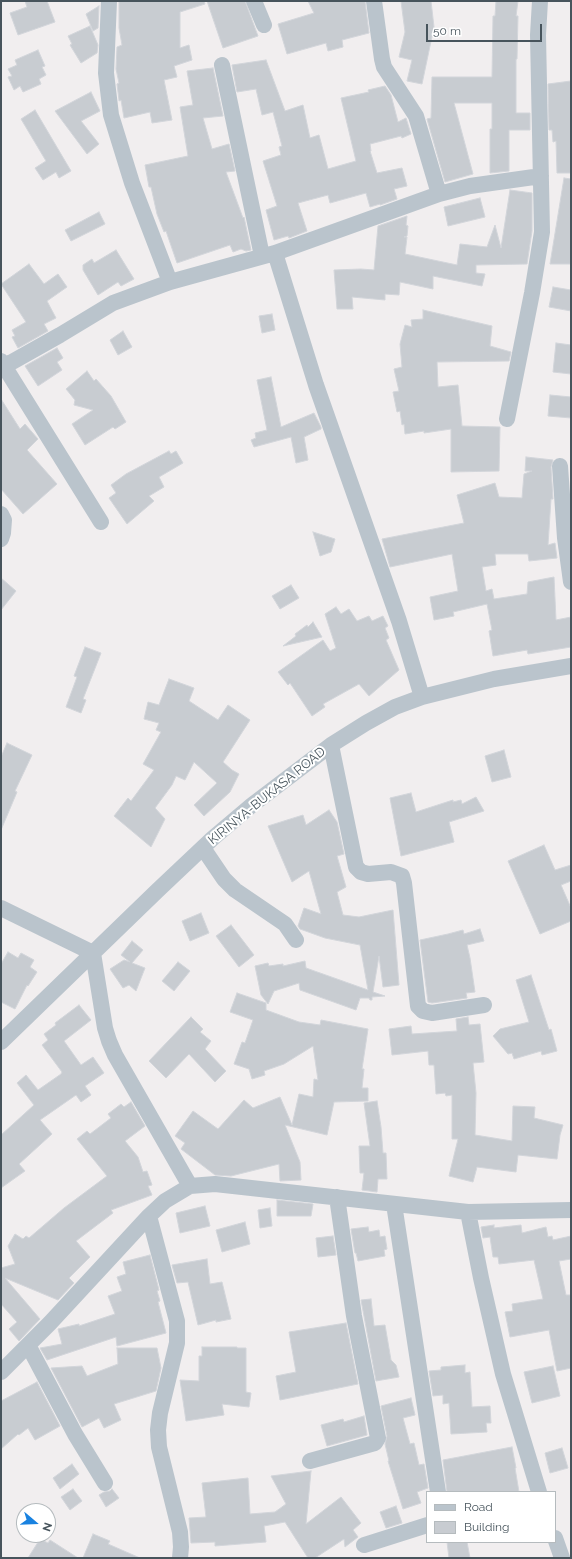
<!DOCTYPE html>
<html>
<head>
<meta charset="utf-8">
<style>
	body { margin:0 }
	#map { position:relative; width:572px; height:1559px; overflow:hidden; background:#f1eeef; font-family:Raleway,sans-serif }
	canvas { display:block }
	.frame { position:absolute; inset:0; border:2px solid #47545c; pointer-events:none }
	.legend { position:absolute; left:426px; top:1491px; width:130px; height:52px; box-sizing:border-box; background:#fff; border:1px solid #b5bbbe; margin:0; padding:5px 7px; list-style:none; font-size:12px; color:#47545c }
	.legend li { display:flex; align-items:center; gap:8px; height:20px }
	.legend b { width:20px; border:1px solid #b5bbbe }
	.north { position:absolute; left:16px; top:1503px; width:40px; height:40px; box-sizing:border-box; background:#fff; border:1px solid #b5bbbe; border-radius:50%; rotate:109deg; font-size:11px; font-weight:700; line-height:16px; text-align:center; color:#47545c }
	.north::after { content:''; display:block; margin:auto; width:14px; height:18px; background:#1982e0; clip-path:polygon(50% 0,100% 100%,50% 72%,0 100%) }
	.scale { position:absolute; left:426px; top:24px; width:116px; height:18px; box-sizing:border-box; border:2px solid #47545c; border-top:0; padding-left:5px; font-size:12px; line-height:14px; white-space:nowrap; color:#47545c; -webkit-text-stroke:3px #fff; paint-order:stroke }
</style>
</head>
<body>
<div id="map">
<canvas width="572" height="1559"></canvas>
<div class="frame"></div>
<ul class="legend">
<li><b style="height:5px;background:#bac4cc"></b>Road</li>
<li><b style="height:11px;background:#c8ccd1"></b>Building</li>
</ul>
<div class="north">N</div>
<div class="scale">50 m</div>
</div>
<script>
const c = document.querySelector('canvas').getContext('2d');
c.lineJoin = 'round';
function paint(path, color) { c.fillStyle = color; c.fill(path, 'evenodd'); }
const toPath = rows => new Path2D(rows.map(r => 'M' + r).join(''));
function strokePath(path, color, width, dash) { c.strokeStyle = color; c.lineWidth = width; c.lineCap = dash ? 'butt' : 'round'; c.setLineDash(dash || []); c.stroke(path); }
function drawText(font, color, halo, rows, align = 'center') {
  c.font = font + ' Raleway,sans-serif'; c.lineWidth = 4; c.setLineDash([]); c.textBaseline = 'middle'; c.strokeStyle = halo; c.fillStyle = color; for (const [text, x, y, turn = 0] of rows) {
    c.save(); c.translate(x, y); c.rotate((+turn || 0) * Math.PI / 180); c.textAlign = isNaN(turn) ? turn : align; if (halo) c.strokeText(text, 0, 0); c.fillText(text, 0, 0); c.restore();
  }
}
const building = toPath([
	[25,1,47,1,55,22,18,35,10,13,27,7,25,1],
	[119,1,204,1,205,4,180,12,180,48,189,45,192,60,174,66,177,77,164,80,172,120,152,123,150,112,124,118,121,100,119,101,119,100,117,84,119,83,116,69,117,47,122,45,119,28,119,1],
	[207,1,245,1,258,36,223,48,207,1],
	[308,1,365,1,369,33,342,40,343,47,328,51,326,43,287,54,278,24,314,13,308,1],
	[401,1,431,1,434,27,422,84,407,81,412,60,399,57,405,32,401,1],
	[496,1,518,1,516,16,518,16,517,59,516,59,516,113,530,113,530,130,509,130,509,171,490,173,490,129,492,129,492,103,454,103,473,174,445,182,427,119,431,118,432,77,492,77,493,16,495,16,496,1],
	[99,6,98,28,93,31,86,14,99,6],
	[90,26,98,45,97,53,81,63,70,45,72,44,68,36,90,26],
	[38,50,45,66,42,67,46,75,39,79,41,84,23,92,20,86,14,90,8,77,12,76,8,69,17,65,15,60,38,50],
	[266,60,285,111,303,105,310,138,319,135,328,169,356,161,341,98,369,92,368,90,385,86,391,95,398,122,406,118,411,134,402,138,401,136,370,144,371,151,370,151,377,173,402,168,407,186,394,189,397,199,380,205,380,204,370,207,366,193,330,203,328,195,298,203,307,231,289,238,288,236,274,240,266,210,277,206,263,161,281,155,279,147,282,146,273,112,262,115,256,89,237,92,232,65,266,60],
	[213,68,223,116,203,118,212,149,229,144,235,171,226,172,243,218,244,217,251,250,246,251,241,249,233,252,230,245,177,263,166,231,164,232,157,214,151,187,149,187,145,165,188,156,180,107,193,105,187,71,213,68],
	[571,81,571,173,557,173,556,141,553,142,552,130,549,130,548,84,571,81],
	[91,92,100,111,81,121,99,144,87,154,55,111,91,92],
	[35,110,71,171,59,178,56,172,43,180,35,168,46,161,21,119,35,110],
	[564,178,571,179,571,264,550,264,564,178],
	[510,190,532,193,532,231,527,264,476,265,476,273,485,274,482,286,433,276,433,289,400,282,399,295,385,294,385,300,352,297,353,309,337,309,334,270,361,269,374,270,378,226,407,216,406,225,408,226,407,236,404,237,407,237,405,254,457,265,460,244,487,247,495,225,501,248,510,190],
	[480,198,485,217,448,226,444,207,480,198],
	[99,212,105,224,71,241,65,230,99,212],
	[116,250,134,279,121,286,118,282,98,295,83,270,83,265,92,259,94,263,116,250],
	[29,264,44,284,58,274,67,287,47,301,56,318,44,324,48,331,18,348,12,337,15,336,12,330,26,322,1,284,29,264],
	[553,287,571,290,571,311,549,307,553,287],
	[423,310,492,326,490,346,511,352,509,361,437,362,438,387,458,385,462,426,500,427,499,471,451,472,451,429,424,433,424,431,405,434,404,424,402,425,400,411,397,412,393,392,399,391,394,369,402,367,400,344,405,325,412,327,411,320,423,319,423,310],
	[272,314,275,330,262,333,259,316,272,314],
	[123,331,132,347,118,355,110,340,123,331],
	[556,343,571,345,571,374,553,372,556,343],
	[57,348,63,358,57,362,62,370,38,386,25,366,57,348],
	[87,371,94,381,96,379,111,396,126,422,115,429,113,427,85,445,72,424,93,410,74,405,75,400,66,389,87,371],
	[271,377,281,427,314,413,321,427,321,429,304,437,308,460,296,463,291,437,254,447,251,440,256,438,255,433,267,430,257,380,271,377],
	[550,395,571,397,571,418,548,416,550,395],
	[1,399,20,429,25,424,38,439,27,450,57,484,23,514,1,489,1,399],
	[169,451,171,454,176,451,183,463,159,477,164,487,149,496,154,501,127,524,109,498,116,493,111,485,126,474,169,451],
	[526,457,553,460,551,467,553,499,551,499,548,545,555,543,557,558,529,561,528,554,495,554,496,565,482,567,486,591,492,589,494,599,527,594,528,582,554,577,556,620,571,617,571,647,528,654,527,650,493,656,489,631,492,630,487,604,453,612,454,616,434,620,430,597,458,591,452,554,390,567,382,539,464,523,457,495,495,483,499,497,522,498,524,474,532,471,525,471,526,457],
	[313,532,335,539,331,552,320,556,313,532],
	[1,578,16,591,1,610,1,578],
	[291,585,299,598,280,609,272,596,291,585],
	[336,607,341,614,349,609,357,621,369,616,372,621,383,616,388,626,385,628,389,638,386,640,399,670,369,696,359,684,323,704,325,707,312,716,290,683,288,685,278,672,323,640,330,651,336,648,325,614,336,607],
	[313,622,322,637,283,646,296,636,295,634,307,625,308,627,313,622],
	[85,647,101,653,83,699,86,700,81,713,66,707,77,677,74,676,85,647],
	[169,679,194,688,189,701,218,720,228,705,250,720,223,762,232,770,239,774,230,792,204,816,194,805,217,783,194,762,185,780,176,776,172,785,155,808,165,819,151,847,114,816,128,798,131,801,154,770,143,764,161,732,156,730,159,723,144,719,148,702,159,705,169,679],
	[7,743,32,755,15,791,17,792,1,830,1,757,7,743],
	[504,750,511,777,492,782,485,756,504,750],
	[411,793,416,812,453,800,453,802,461,800,462,804,476,797,484,811,449,822,454,842,401,856,390,798,411,793],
	[329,810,337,822,344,854,337,856,346,887,337,892,343,915,359,917,393,910,399,985,383,987,379,956,373,992,385,996,372,997,372,1000,370,1000,369,998,360,998,356,1010,300,990,299,983,274,991,268,1004,261,995,255,966,268,963,269,966,283,964,283,966,305,961,306,968,368,990,360,945,325,938,300,929,298,926,304,908,321,914,309,871,292,882,268,826,303,815,306,825,329,810],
	[544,845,555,870,571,865,571,881,561,885,571,908,571,921,540,934,508,861,544,845],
	[201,913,209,933,190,941,182,921,201,913],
	[231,925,254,955,239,967,216,936,231,925],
	[480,929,484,941,467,945,470,958,475,992,466,993,467,998,432,1003,428,1002,420,940,448,934,463,930,464,934,480,929],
	[132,941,143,950,132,963,145,968,136,991,129,985,123,988,110,969,124,960,130,962,121,955,132,941],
	[8,952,18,958,21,953,34,960,30,967,37,972,28,986,27,985,15,1009,1,1002,1,964,8,952],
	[178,962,190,971,174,991,162,981,178,962],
	[531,975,549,1030,551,1029,557,1051,542,1055,541,1051,514,1059,512,1053,508,1054,493,1036,500,1029,529,1022,516,980,531,975],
	[237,993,266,1003,266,1010,299,1022,320,1025,321,1020,368,1029,362,1069,364,1069,362,1088,368,1088,368,1101,334,1102,327,1135,285,1125,300,1162,301,1180,280,1181,279,1164,231,1176,215,1175,181,1149,185,1143,175,1136,193,1111,218,1129,244,1100,253,1108,280,1097,292,1125,299,1094,313,1097,314,1079,318,1080,313,1046,284,1064,264,1071,265,1075,252,1079,249,1069,234,1064,242,1042,245,1043,253,1020,230,1012,237,993],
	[79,1005,91,1020,64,1041,81,1065,93,1057,104,1073,85,1086,91,1095,81,1102,76,1095,40,1120,52,1134,19,1164,25,1171,1,1188,1,1135,34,1105,17,1083,26,1075,38,1090,61,1074,62,1072,42,1045,48,1040,44,1034,56,1025,55,1023,79,1005],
	[191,1017,203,1029,200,1032,211,1041,205,1049,226,1071,215,1082,189,1054,166,1078,149,1061,191,1017],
	[468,1017,469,1025,480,1024,484,1062,473,1063,476,1093,475,1135,512,1141,513,1106,535,1107,534,1118,563,1125,560,1135,557,1159,518,1155,516,1172,477,1167,473,1182,449,1176,458,1139,452,1139,452,1095,446,1096,445,1093,436,1094,434,1065,429,1065,428,1051,392,1055,389,1029,411,1026,412,1034,457,1031,456,1019,468,1017],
	[377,1101,381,1127,383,1153,386,1153,387,1179,378,1179,377,1192,362,1190,364,1173,360,1173,359,1146,370,1146,364,1103,377,1101],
	[131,1102,145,1126,125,1141,138,1157,143,1172,147,1171,152,1185,148,1186,152,1195,111,1210,113,1213,76,1241,90,1257,69,1278,74,1283,58,1300,5,1278,40,1319,19,1341,9,1329,17,1322,1,1304,1,1268,15,1264,8,1246,15,1234,23,1239,26,1236,29,1238,64,1208,107,1176,77,1139,87,1131,90,1134,111,1118,108,1114,121,1104,124,1107,131,1102],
	[277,1200,313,1204,311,1216,277,1216,277,1200],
	[205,1206,210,1226,180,1233,176,1213,205,1206],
	[270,1208,272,1226,260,1228,258,1210,270,1208],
	[245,1222,250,1244,222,1252,216,1230,245,1222],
	[494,1225,494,1228,521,1225,522,1233,546,1227,548,1237,552,1236,553,1240,571,1236,571,1259,559,1261,566,1295,571,1295,571,1368,557,1371,549,1330,510,1337,505,1312,513,1311,512,1304,543,1299,534,1260,499,1264,498,1257,493,1257,490,1237,483,1238,481,1227,494,1225],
	[368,1227,369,1232,379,1230,380,1237,385,1236,387,1249,384,1250,385,1256,358,1261,356,1253,355,1253,351,1229,368,1227],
	[333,1236,336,1255,318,1257,316,1238,333,1236],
	[150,1255,159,1290,157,1291,160,1301,158,1302,166,1333,117,1346,116,1337,47,1360,40,1348,62,1344,58,1329,79,1324,79,1326,115,1314,108,1296,122,1291,117,1277,126,1274,123,1262,150,1255],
	[207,1259,210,1284,222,1282,231,1319,216,1322,216,1320,198,1325,188,1282,177,1283,172,1265,207,1259],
	[371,1299,374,1326,385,1325,391,1360,396,1365,399,1377,376,1381,361,1300,371,1299],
	[346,1323,358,1384,280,1400,276,1376,296,1372,289,1332,346,1323],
	[202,1347,237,1347,237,1348,246,1348,246,1392,251,1393,249,1407,222,1404,224,1415,186,1421,180,1380,199,1381,199,1356,202,1356,202,1347],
	[117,1348,157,1348,161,1368,156,1391,114,1404,121,1420,104,1428,99,1418,82,1427,51,1368,82,1366,87,1376,118,1364,117,1348],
	[465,1365,465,1373,470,1372,472,1407,490,1406,491,1423,486,1423,487,1432,451,1434,449,1403,443,1404,443,1395,433,1396,429,1371,441,1370,441,1367,465,1365],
	[553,1366,560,1396,532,1403,524,1372,553,1366],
	[37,1382,60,1426,35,1440,28,1428,19,1435,18,1434,1,1449,1,1401,37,1382],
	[411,1398,415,1415,403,1418,410,1444,414,1443,419,1465,424,1464,428,1488,417,1492,421,1503,403,1509,388,1461,389,1461,385,1444,387,1436,381,1406,411,1398],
	[364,1416,367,1435,327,1446,321,1425,343,1419,344,1422,364,1416],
	[512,1447,516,1468,515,1468,519,1492,447,1492,443,1460,512,1447],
	[562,1448,568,1468,550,1473,545,1453,562,1448],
	[72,1464,79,1474,60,1489,53,1478,72,1464],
	[311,1471,306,1524,341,1497,361,1523,353,1530,358,1537,345,1547,344,1539,315,1558,308,1558,285,1522,264,1526,266,1542,215,1546,215,1542,191,1543,189,1518,206,1517,202,1483,248,1478,250,1514,275,1512,286,1504,271,1476,311,1471],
	[73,1489,82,1501,70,1510,61,1497,73,1489],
	[112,1489,119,1498,106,1507,99,1495,104,1492,110,1491,112,1489],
	[396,1506,402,1523,386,1528,380,1512,396,1506],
	[93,1534,110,1541,108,1544,140,1558,83,1558,93,1534],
	[40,1539,48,1543,50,1540,78,1558,28,1558,40,1539],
	[447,1542,467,1542,470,1558,449,1558,447,1542]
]);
paint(building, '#c8ccd1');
strokePath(building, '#d2d5da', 1);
strokePath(toPath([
	[109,1,106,73,111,115,132,183,170,282],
	[254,1,264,25],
	[374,1,382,59,384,67,416,116,439,194],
	[222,65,262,256],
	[275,253,316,385,399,621,422,697],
	[1,361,101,522],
	[1,366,12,362,60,335,113,303,170,282,275,253,439,194,470,186,541,176],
	[507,419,532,293,542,232,538,35,540,1],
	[560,466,565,538,571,582],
	[1,514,4,520,3,533,1,539],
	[331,745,356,867,361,872,368,874,391,872,402,876,404,883,418,1006,423,1011,432,1013,484,1005],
	[203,848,224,879,235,890,285,924,296,940],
	[1,908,93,953,105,1028,109,1041,115,1055,190,1186],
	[1,1042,158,890,213,838,252,805,331,745,366,723,395,707,422,697,494,679,571,666],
	[394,1204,438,1492],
	[468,1212,481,1278,503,1374,539,1492],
	[149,1216,177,1321,177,1343,160,1413,158,1430,159,1447,180,1532,181,1547,180,1558],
	[28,1345,75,1434,105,1483],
	[1,1372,50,1323,149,1216,165,1201,190,1186,215,1184,468,1212,571,1210],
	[310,1461,375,1443,378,1438,354,1316,337,1197],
	[555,1538,562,1558],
	[364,1545,427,1525]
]), '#bac4cc', 16);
drawText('13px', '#47545c', '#fff', [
	["KIRINYA-BUKASA ROAD",267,796,-39]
]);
</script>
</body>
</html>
